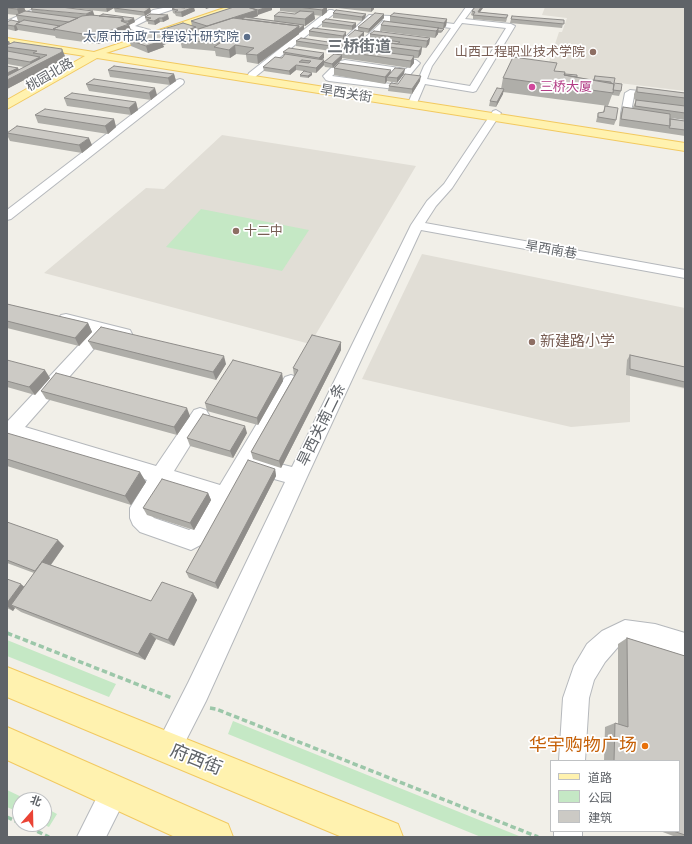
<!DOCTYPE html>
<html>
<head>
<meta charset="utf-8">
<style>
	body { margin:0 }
	#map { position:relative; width:692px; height:844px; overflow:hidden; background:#f1efe8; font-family:Karla,"Noto Sans SC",sans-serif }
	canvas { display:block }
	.frame { position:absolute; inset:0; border:8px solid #5f6368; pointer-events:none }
	.legend { position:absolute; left:550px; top:760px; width:130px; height:72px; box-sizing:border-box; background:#fff; border:1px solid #bfc1c3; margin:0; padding:5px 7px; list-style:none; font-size:12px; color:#5f6368 }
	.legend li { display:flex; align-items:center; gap:8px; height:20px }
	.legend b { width:20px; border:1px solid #bfc1c3 }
	.north { position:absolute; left:12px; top:792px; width:40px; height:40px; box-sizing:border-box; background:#fff; border:1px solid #bfc1c3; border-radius:50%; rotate:20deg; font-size:11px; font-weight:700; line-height:16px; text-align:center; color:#5f6368 }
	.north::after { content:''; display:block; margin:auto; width:14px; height:18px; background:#ea4335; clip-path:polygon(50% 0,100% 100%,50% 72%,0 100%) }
</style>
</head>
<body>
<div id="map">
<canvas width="692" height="844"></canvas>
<div class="frame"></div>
<ul class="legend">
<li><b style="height:5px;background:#fff2af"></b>道路</li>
<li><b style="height:11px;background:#c5e8c5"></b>公园</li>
<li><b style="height:11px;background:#cccac5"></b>建筑</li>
</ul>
<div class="north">北</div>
</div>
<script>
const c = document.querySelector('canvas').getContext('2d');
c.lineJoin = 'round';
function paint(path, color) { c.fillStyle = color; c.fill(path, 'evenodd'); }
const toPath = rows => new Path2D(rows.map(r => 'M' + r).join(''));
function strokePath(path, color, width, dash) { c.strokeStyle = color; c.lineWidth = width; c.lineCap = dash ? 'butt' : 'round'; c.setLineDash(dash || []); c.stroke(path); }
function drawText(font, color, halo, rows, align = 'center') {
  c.font = font + ' Karla,"Noto Sans SC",sans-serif'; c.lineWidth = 3.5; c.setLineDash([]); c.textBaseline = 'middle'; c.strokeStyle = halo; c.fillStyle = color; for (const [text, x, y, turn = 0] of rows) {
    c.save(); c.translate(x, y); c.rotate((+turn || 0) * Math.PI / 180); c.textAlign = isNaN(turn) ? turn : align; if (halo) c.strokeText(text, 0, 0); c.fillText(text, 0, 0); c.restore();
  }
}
paint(toPath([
	[545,7,685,7,685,91,545,74,559,32,562,32,567,18,542,15],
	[222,135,416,166,310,344,44,273,146,188,164,189],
	[422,254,685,308,685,389,630,376,630,422,571,427,362,379]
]), '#e1ded6');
paint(toPath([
	[201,209,309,230,282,271,166,247],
	[7,640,116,684,109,697,7,656],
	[233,721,519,836,519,837,481,837,228,734],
	[7,790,28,800,20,800,20,813,7,807],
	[44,807,57,814,49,827,42,824,44,824]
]), '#c5e8c5');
const minor = toPath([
	[38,7,48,7,7,26,7,21,38,7],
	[168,7,180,7,159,14,135,26,150,30,150,34,144,34,125,27,153,10,168,7],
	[466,7,474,7,465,19,511,24,515,26,476,91,473,92,425,84,417,103,414,104,409,101,424,66,451,28,392,20,360,52,339,49,335,47,369,15,390,16,454,24,466,7],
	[374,19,384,20,355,47,345,46,374,19],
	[462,23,506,28,470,86,427,79,432,66,462,23],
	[329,10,332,10,336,12,255,77,249,77,248,75,249,73,329,10],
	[390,56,416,60,420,63,400,87,395,89,329,81,326,80,323,76,337,62,345,60,406,69,410,65,387,61,386,59,387,57,390,56],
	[343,66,345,66,402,74,391,84,332,76,343,66],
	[180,79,183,80,184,82,183,84,11,219,7,220,7,210,177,80,180,79],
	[630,90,685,96,685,102,634,96,631,112,685,119,685,125,623,116,621,114,625,93,630,90],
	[496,110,501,113,452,188,436,206,425,223,685,270,685,278,421,230,307,477,206,701,177,758,168,762,159,758,155,749,159,740,188,683,285,482,249,472,210,540,191,550,140,532,133,525,130,518,130,508,147,480,15,439,7,442,7,422,92,331,61,323,58,319,61,315,66,314,130,330,132,334,130,338,124,339,106,335,25,427,156,466,194,410,200,408,206,410,209,415,174,471,220,485,285,377,291,375,297,377,299,381,256,458,292,467,411,225,427,201,444,184,493,111,496,110],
	[165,485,211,500,196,526,189,530,154,518,150,514,150,510,165,485],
	[625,620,655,624,685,633,685,657,655,648,626,644,618,647,605,662,594,680,589,698,585,761,559,761,563,698,574,666,587,644,602,631,625,620],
	[115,777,125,781,129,791,106,837,77,837,105,781,115,777],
	[554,831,582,831,582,837,554,837,554,831]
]);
const major = toPath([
	[227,7,240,7,239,9,106,53,685,143,685,151,97,58,7,109,7,100,85,56,7,44,7,38,94,52,227,7],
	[7,667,398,824,403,837,342,837,7,697,7,667],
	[7,727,228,824,233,837,175,837,7,760,7,727]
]);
strokePath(minor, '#b5b8bc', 2);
strokePath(major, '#f2c960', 2);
strokePath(toPath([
	[7,633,172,698],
	[210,708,216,709,538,837],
	[7,817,20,823],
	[22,824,49,837]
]), '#9cc7a9', 3.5, [5.5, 3]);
paint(minor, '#fff');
paint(major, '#fff2af');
paint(toPath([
	[7,7,24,7,25,11,32,12,31,9,94,15,135,22,129,25,132,33,98,44,56,38,55,36,18,30,15,31,7,29,7,22,18,21,16,15,7,14],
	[63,7,113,7,114,8,107,12],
	[234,7,272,7,272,10,258,14,258,16,252,18,274,21,274,16,295,14,297,13,280,11,280,7,327,7,327,12,322,16,314,15,315,19,305,26,304,26,304,29,299,33,299,34,258,64,247,62,246,55,236,54,230,58,216,56,215,51,182,48,180,40,182,39,163,45,164,47,148,53,131,46,129,40,192,26,191,21],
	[338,7,374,7,374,9,371,12,338,8],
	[114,8,150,8,151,12,145,16,115,12],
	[483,8,479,12,508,15,506,22,473,19,473,16,471,15,472,11],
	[172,9,195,11,182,17,176,16,175,14,173,13],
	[333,13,366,14,365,18,362,21,333,18],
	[150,14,169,19,163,22,160,22,155,25,148,24,148,22,146,21,145,17],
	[384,14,384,18,368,33,364,32,364,36,351,48,360,49,360,43,370,40,370,34,430,38,429,44,426,48,399,44,422,47,421,54,418,58,414,58,414,63,410,68,342,58,342,59,333,68,325,67,324,65,316,73,296,70,290,75,264,71,263,67,282,58,284,56,283,52,324,58,322,60,324,60,325,62,338,54,338,51,341,48,340,48,340,43,358,31,358,27],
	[390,16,447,19,446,26,443,29,443,31,441,33,438,33,438,34,435,38,380,31,381,25,390,22],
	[511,19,564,20,562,28,510,23],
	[322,22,356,23,356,27,352,30,322,27],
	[313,28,346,37,343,40,309,36,309,31],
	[7,41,9,41,10,44,65,56,64,59,7,89,7,66,18,68,19,70,24,67,7,64],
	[296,41,335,43,335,47,331,51,296,46],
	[334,68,391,72,404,74,397,83,387,81,385,84,334,75],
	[108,70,174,74,176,81,170,85,110,77],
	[555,71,577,77,593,80,595,76,614,83,621,91,619,96,612,95,608,106,503,92,503,94,496,107,489,106,490,101,501,89,503,78],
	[312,73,312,75,308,78,300,77,300,75],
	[94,79,157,95,151,100,89,91,86,84],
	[420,81,412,94,388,91,389,86],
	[637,87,685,93,685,120,670,118,685,121,685,136,619,126,620,115,623,107,633,109,633,107,636,100,634,99,634,94],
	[64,98,136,102,138,110,131,115,67,106],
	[605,106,616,120,614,125,596,122,598,113,603,112],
	[35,115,114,119,116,127,108,134,38,123],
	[7,133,92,145,82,153,10,141,7,135],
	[7,304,88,323,92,332,79,346,7,328],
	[88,341,226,364,216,380,93,349],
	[341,342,341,350,281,468,253,459,251,452,294,376,293,368],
	[630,355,685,367,685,388,626,375,627,360],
	[7,360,50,378,35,395,7,387],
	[282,373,283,381,258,425,207,411,205,403],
	[41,391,190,416,177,435,46,399],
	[7,433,146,482,131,505,7,466],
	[247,433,233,458,190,446,187,438],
	[275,469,276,476,218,589,189,578,186,572],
	[208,493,211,500,194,530,147,515,143,508],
	[7,522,64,546,51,565,151,601,193,593,197,600,174,646,156,639,145,660,21,612,15,608,13,611,7,608,7,579,24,587,34,573,7,563],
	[627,638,685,656,685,837,676,837,660,831,679,831,679,761,604,761,605,727,615,723,618,724,618,644]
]), '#afaea9');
paint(toPath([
	[21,7,24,7,26,12,19,15,17,9],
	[106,7,113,7,114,8,107,12],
	[194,7,195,11,182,17,181,12],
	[205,7,212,7,206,9],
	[268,7,272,7,272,10,258,15,258,10],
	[323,7,327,7,327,12,322,16,322,10],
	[372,7,374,7,374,9,371,12,371,8],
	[481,7,483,7,483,8,478,15,478,12],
	[150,8,151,12,145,16,144,12],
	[257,10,258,16,243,21,208,26],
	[93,11,95,17,88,21,86,14],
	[314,12,315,19,305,26,305,19],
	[366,14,365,18,362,21,362,17],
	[384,14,384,18,368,33,369,29],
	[168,15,169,19,163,22,162,18],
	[123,18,125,26,129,25,128,21,134,18,135,22,129,25,132,33,98,44,95,36,121,21],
	[159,18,160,22,155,25,154,21],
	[447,19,446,26,443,29,444,23],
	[356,23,356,27,352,30,352,26],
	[16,25,18,30,15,31,14,26],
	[304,25,304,29,299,33,299,29],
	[299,26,299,34,258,64,257,55],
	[196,27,198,33,189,32,189,36,163,45,164,47,148,53,146,46,159,39],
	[439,28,438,34,435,38,436,31],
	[346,32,346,37,343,40,343,36],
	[364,32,364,36,350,49,350,45],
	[430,38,429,44,426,48,427,41],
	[9,41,11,47,7,47,7,42],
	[335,43,335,47,331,51,331,46],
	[235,45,236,54,230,58,229,50],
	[422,47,421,54,418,58,419,51],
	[62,49,65,56,64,59,7,89,7,80,9,79,7,73,18,68,20,73,32,67,30,62,40,57,42,62],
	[324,53,324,58,319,62,319,58],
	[342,55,342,59,333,68,332,64],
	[414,56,414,63,410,68,411,61],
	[324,60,324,65,316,73,316,68],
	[296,65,296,70,290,75,289,71],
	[405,69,404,74,397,83,397,78],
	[391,70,390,77,387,77,387,81,385,84,385,77],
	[312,73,312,75,308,78,308,76],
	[174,74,176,81,170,85,168,78],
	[421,76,420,81,412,94,412,89],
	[155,88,157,95,151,100,149,93],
	[504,89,503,94,496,107,497,102],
	[136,102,138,110,131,115,129,108],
	[114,119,116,127,108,134,105,126],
	[89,138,92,145,82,153,79,145],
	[88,323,92,332,79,346,75,338],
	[341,342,341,350,281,468,279,461],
	[224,356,226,364,216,380,213,372],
	[45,370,50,378,35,395,29,387],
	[282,373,283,381,258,425,257,418],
	[187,408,190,416,177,435,174,427],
	[245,426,247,433,233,458,230,451],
	[275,469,276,476,218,589,215,583],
	[140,472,146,482,131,505,125,496],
	[208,493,211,500,194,530,190,523],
	[58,540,64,546,42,577,35,571],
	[21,584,28,590,11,605,15,608,13,611,7,606,7,603],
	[193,593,197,600,174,646,168,640],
	[150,633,156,639,145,660,138,654]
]), '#8f8d8a');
const building = toPath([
	[7,7,21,7,17,9,7,8,7,7],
	[34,7,61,7,93,11,86,14,31,9,34,7],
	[115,7,139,7,150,8,144,12,114,8,115,7],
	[176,7,185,8,186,7,194,7,181,12,175,12,178,10,172,9,176,7],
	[234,7,247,7,257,10,207,26,191,21,234,7],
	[247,7,268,7,258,10,247,7],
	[298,7,326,7,322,10,298,7],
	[475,7,481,7,478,12,508,15,506,18,473,15,475,12,472,11,475,7],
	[336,10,366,14,362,17,333,13,336,10],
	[25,11,78,18,69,22,16,15,25,11],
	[300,11,314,12,305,19,274,16,279,12,295,14,300,11],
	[375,13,384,14,369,29,358,27,375,13],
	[394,13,447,19,444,23,390,16,394,13],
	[103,14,134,18,128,21,124,21,123,18,99,16,103,14],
	[150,14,168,15,162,18,159,18,154,21,147,20,151,18,145,17,150,14],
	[91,15,123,18,121,21,129,24,95,36,53,29,82,16,91,15],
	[512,16,564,20,564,24,511,19,512,16],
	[245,17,304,25,299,29,299,26,242,19,245,17],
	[233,18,299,26,257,55,246,54,254,48,235,45,229,50,214,47,220,43,180,40,192,32,189,32,233,18],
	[326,19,356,23,352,26,322,22,326,19],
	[11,20,20,22,16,24,16,25,14,26,7,25,7,22,11,20],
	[24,20,60,26,53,29,55,30,16,24,24,20],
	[384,21,439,28,436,31,381,25,384,21],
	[183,23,196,27,159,39,162,41,146,46,129,40,183,23],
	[313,28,346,32,343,36,309,31,313,28],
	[438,28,444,29,442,31,438,31,438,28],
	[355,30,364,32,350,45,340,43,355,30],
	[374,31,430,38,427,41,370,34,374,31],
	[301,38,335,43,331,46,296,41,301,38],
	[372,38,400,42,397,44,370,40,372,38],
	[364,40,422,47,419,51,360,43,364,40],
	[14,42,62,49,62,52,7,80,7,76,47,55,33,53,37,51,7,47,7,45,14,42],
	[342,47,414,56,411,61,338,51,342,47],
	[289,48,324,53,319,58,283,52,289,48],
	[7,51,40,57,30,62,7,58,7,51],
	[285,54,324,60,316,68,296,65,289,71,263,67,275,57,282,58,285,54],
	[302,60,311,61,309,63,299,62,302,60],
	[334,54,342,55,332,64,324,62,334,54],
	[513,57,557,63,554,71,565,72,564,75,614,84,613,93,503,78,513,57],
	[339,63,391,70,385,77,334,68,339,63],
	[7,66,18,68,7,73,7,66],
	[114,66,174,74,168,78,108,70,114,66],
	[395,68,405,69,397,78,387,77,395,68],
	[304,71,312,73,308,76,300,75,304,71],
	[405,74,421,76,412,89,389,86,391,83,398,84,405,74],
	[565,74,577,75,577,77,564,75,565,74],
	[595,76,615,78,614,83,622,84,621,91,613,90,614,84,611,83,611,82,594,80,595,76],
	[94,79,155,88,149,93,86,84,94,79],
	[637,87,685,93,685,98,637,92,637,87],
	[497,88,504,89,497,102,490,101,497,88],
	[72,93,136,102,129,108,64,98,72,93],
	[636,100,685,106,685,113,635,106,636,100],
	[605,106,618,108,616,120,598,117,598,113,604,112,605,106],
	[623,107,670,114,670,126,621,119,623,107],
	[45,109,114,119,105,126,35,115,45,109],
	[670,119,685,121,685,130,669,128,670,126,670,119],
	[17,126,89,138,79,145,7,133,17,126],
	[7,304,88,323,75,338,7,321,7,304],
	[101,327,224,356,213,372,88,341,101,327],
	[312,335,341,342,279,461,251,452,298,370,293,368,312,335],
	[630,355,685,367,685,382,630,369,630,355],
	[7,360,45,370,29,387,7,381,7,360],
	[233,360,282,373,257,418,205,403,233,360],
	[56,373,187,408,174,427,41,391,56,373],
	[203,414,245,426,230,451,187,438,203,414],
	[7,433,140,472,125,496,7,459,7,433],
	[248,460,275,469,215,583,186,572,248,460],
	[162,479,208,493,190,523,143,508,162,479],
	[7,522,58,540,35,571,7,560,7,522],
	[42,562,151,601,162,582,193,593,168,640,150,633,138,654,11,605,42,562],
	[7,579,21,584,7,603,7,579],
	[627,638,685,656,685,835,673,831,679,831,679,761,614,761,615,723,628,727,627,638]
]);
paint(building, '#cccac5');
strokePath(building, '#8f8d8a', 1);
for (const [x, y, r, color] of [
	[247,37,4,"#5c6f8a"],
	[593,52,4,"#8d6e63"],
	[532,87,4,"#d1479c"],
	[236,231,4,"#8d6e63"],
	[532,342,4,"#8d6e63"],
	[645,746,4,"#e8710a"]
]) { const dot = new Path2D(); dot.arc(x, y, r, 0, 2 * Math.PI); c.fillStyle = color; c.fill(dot); strokePath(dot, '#fff', 1.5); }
drawText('13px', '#4e5e75', '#fff', [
	["太原市市政工程设计研究院",239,37]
], 'right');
drawText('13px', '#785e54', '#fff', [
	["山西工程职业技术学院",585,52],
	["十二中",244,231,"left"]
], 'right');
drawText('13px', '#5f6368', '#fff', [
	["桃园北路",50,75,-30],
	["旱西关街",346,94,9],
	["旱西南巷",551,250,10]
]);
drawText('13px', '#b23c85', '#fff', [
	["三桥大厦",540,87]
], 'left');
drawText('15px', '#785e54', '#fff', [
	["新建路小学",540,342]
], 'left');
drawText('15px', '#5f6368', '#fff', [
	["旱西关南二条",322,425,-64]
]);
drawText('bold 16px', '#70757a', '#fff', [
	["三桥街道",359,47]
]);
drawText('18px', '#c56008', '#fff', [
	["华宇购物广场",637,746]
], 'right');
drawText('18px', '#5f6368', '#fff', [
	["府西街",196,760,22]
]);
</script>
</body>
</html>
